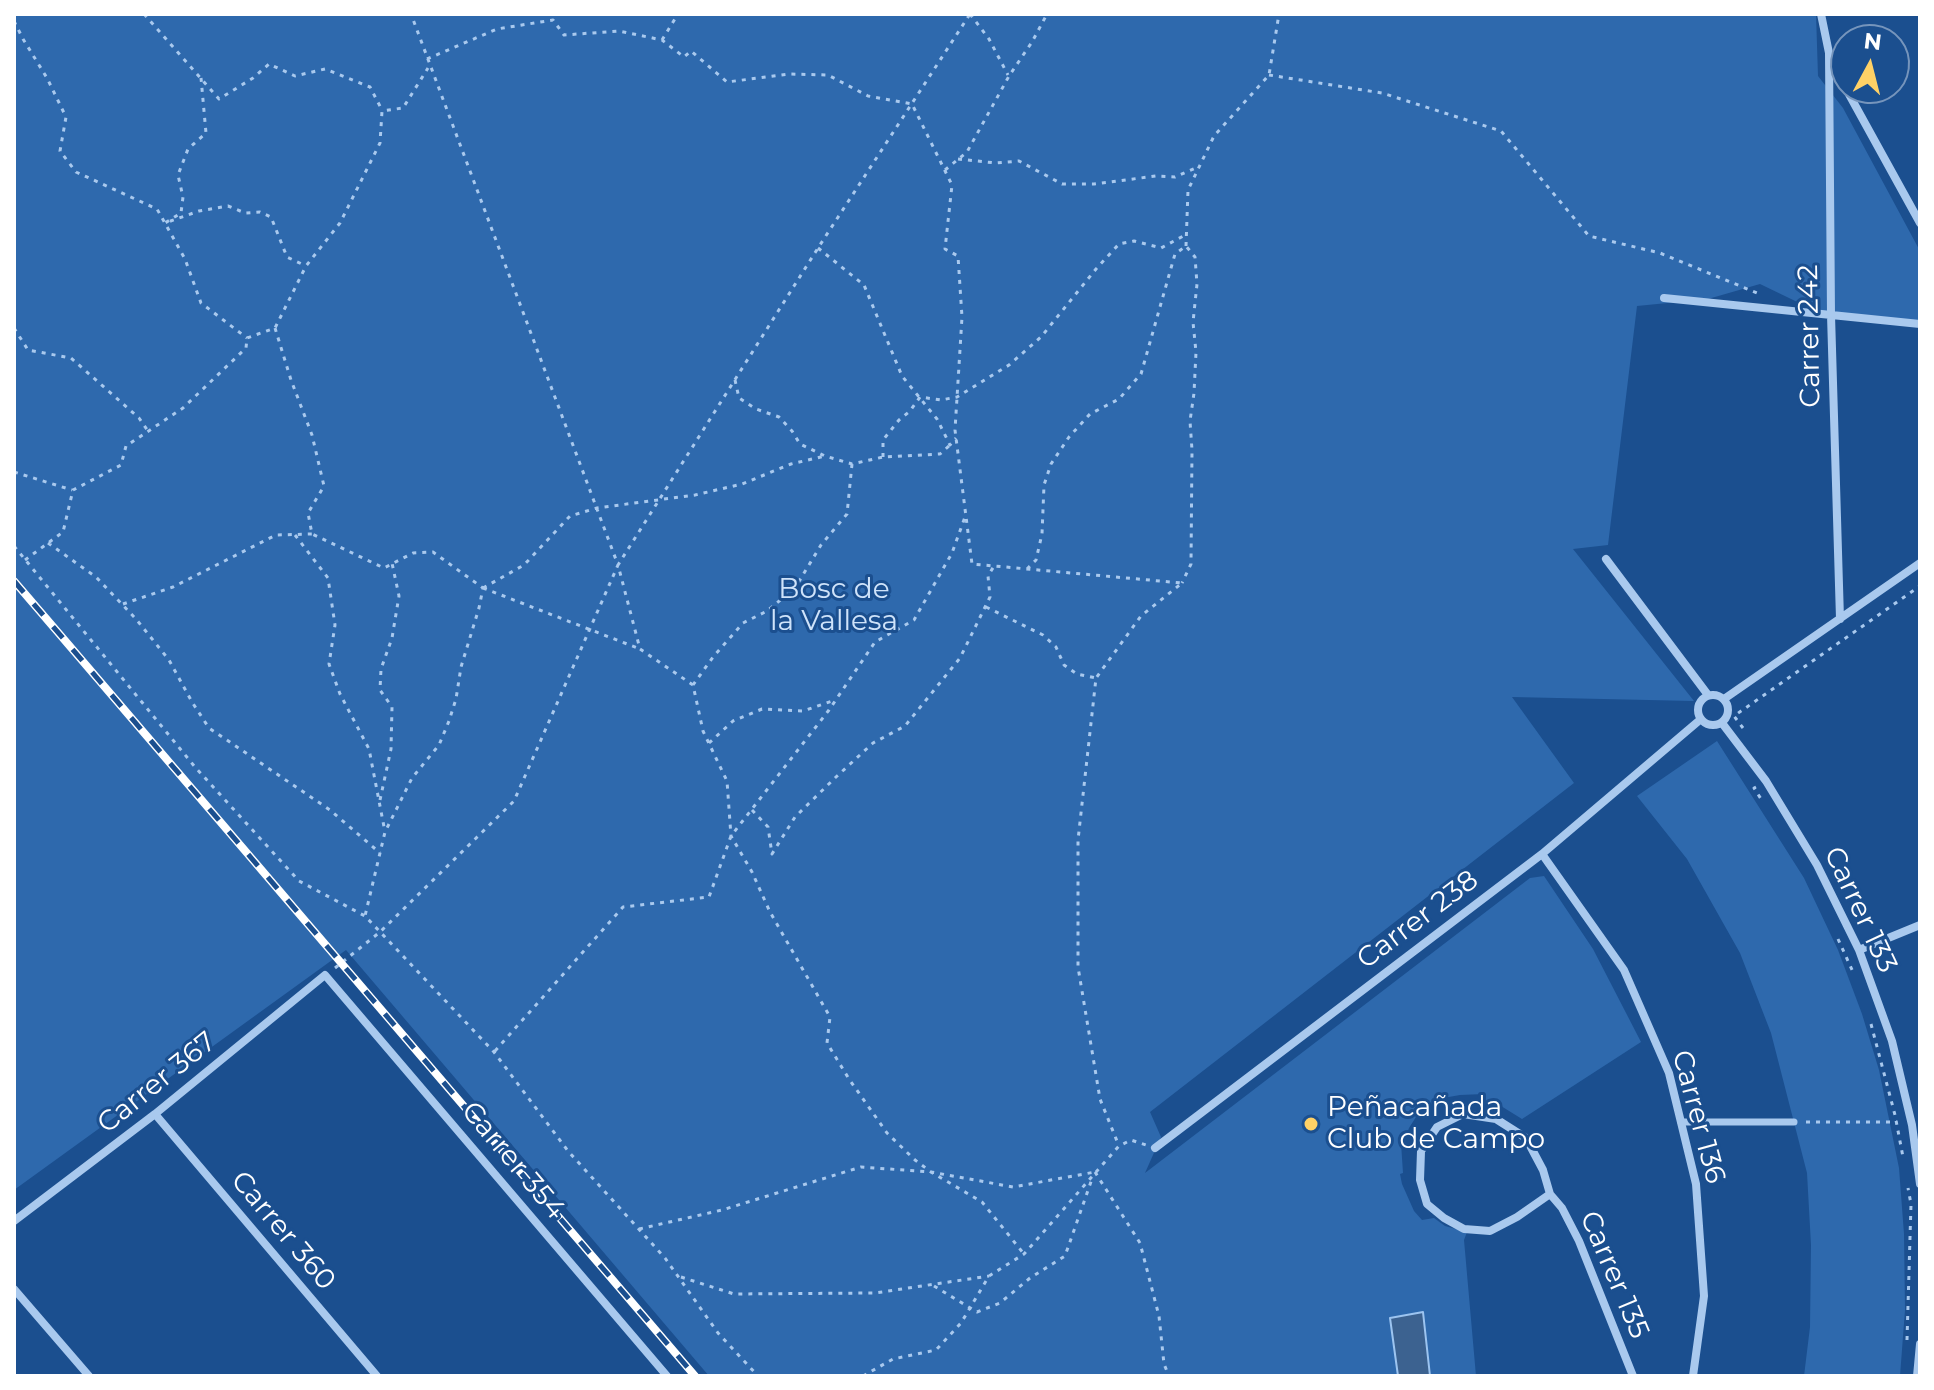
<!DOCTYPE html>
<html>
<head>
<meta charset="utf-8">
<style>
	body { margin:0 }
	#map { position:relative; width:1934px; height:1390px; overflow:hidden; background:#1b4f8f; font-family:Montserrat,sans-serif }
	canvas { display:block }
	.frame { position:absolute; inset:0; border:16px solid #fff; pointer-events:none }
	.north { position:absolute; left:1830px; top:24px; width:80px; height:80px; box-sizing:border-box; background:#1b4f8f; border:2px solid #7695bc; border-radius:50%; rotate:7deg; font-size:22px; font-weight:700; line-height:32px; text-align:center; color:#fff }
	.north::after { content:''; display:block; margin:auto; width:28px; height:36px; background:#ffd166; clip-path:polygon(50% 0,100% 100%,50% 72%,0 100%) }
</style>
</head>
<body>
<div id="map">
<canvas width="1934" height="1390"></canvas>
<div class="frame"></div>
<div class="north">N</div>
</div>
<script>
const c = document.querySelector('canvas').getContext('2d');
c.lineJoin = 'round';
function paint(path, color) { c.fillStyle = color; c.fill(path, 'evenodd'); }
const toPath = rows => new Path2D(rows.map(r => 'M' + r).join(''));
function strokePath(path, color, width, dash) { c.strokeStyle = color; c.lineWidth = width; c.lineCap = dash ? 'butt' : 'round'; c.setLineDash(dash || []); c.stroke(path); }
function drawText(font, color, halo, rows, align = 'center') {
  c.font = font + ' Montserrat,sans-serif'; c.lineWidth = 6; c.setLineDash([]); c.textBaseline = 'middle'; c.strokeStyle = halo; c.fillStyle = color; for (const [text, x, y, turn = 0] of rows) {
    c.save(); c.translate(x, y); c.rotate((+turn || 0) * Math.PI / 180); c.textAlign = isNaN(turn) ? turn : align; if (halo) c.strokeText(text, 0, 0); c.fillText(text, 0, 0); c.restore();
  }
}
paint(toPath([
	[14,14,1816,14,1818,76,1843,108,1920,251,1920,323,1818,312,1760,284,1708,299,1637,306,1608,545,1573,549,1694,701,1512,697,1574,783,1150,1112,1161,1137,1145,1173,1530,878,1544,876,1593,949,1641,1042,1522,1119,1501,1106,1485,1102,1484,1094,1460,1095,1443,1098,1425,1108,1416,1117,1409,1128,1404,1142,1401,1143,1403,1173,1400,1174,1402,1184,1414,1211,1422,1220,1434,1218,1445,1226,1467,1232,1464,1240,1476,1376,709,1376,346,950,14,1190],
	[1717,741,1804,878,1838,950,1862,1014,1879,1070,1899,1168,1904,1234,1905,1310,1900,1376,1804,1376,1810,1327,1811,1245,1807,1173,1771,1033,1740,953,1687,859,1637,796]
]), '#2e69ad');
const water = toPath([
	[1423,1312,1430,1376,1398,1376,1390,1318,1423,1312]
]);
paint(water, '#3c6290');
strokePath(water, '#9cc4f0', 2);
strokePath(toPath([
	[144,14,219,99,253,78,269,64,295,76,325,69,370,87,382,110],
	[970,14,989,39,1008,75],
	[14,21,23,39,47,78,66,117,60,151,76,172,157,209,185,259,201,303,247,338],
	[662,40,678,14],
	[427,59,497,29,553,20,564,35,619,31,662,40,684,57,691,51,727,82,790,74,828,75,868,96,912,104,952,185,945,249,958,256,962,317,955,430,972,564,1182,583,1141,616,1096,678,1078,840,1078,967,1100,1099,1119,1146],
	[1269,75,1382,93,1501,131,1589,236,1660,253,1762,295],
	[201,78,206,133,188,149,178,175,183,197,181,213,165,223,199,211,228,206,245,213,260,212,271,217,287,257,306,266],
	[958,159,996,163,1019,161,1062,184,1094,184,1156,176,1175,177,1198,167],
	[945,170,967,152,1009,76,1032,42,1047,14],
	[1186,246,1188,190,1214,136,1269,75,1279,14],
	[818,248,864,285,902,376,937,419,950,445,956,438],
	[14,328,28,350,71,358,139,418,148,431],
	[275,328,291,380,312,435,324,486,308,513,312,534,384,568,413,553,433,552,483,588,479,608,461,667,456,699,449,721,439,745,412,778,385,832,365,916],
	[735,380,739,398,756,409,779,417,792,431,800,444,825,456,852,464,883,457,940,454,950,445],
	[883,457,883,440,899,420,910,411,920,397,941,400,957,397,1009,365,1041,337,1096,269,1119,244,1134,241,1161,248,1187,234],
	[852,464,847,514,821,545,795,588,767,611,743,623,713,657,693,685,703,731,727,781,731,836,752,872,770,912,830,1017,827,1043,849,1079,887,1133,915,1160,931,1172,982,1202,1024,1254],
	[14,472,72,490],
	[295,535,328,578,335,625,329,664,340,694,369,749,385,832],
	[48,543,96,577,136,619,169,660,192,702,209,728,330,810,380,853],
	[14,546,195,767,299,881,365,916,494,1052,568,1151,665,1258,718,1333,758,1376],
	[25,560,63,532,73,490,121,465,126,446,183,408,246,348,247,338,275,328,306,266,340,223,380,143,382,111,403,108,428,68],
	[1027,569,1036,560,1042,534,1044,485,1051,464,1069,437,1090,414,1119,399,1141,374,1175,254,1186,246,1195,257,1197,284,1193,322,1196,352,1194,393,1190,421,1192,450,1191,564,1182,583],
	[483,588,524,565,570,516,597,508,695,495,742,484,791,464,825,456],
	[483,588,640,649],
	[123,604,173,587,276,535,312,534],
	[986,607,1043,635,1056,647,1064,665,1077,674,1096,678],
	[693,685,640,649,618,565,818,248,970,14],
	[1743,728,1734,716,1920,586],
	[709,743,733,721,762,709,803,711,835,700],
	[1756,787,1754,788,1761,799],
	[380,800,391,749,392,707,380,690,381,669,392,638,399,596,392,563],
	[752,810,768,827,772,854,795,817,836,777,873,743,905,726,960,658,990,597,988,576,994,566],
	[1838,939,1853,972],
	[335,968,380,932,514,801,618,565,411,14],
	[1871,1024,1895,1115,1903,1157],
	[495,1051,623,907,709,897,731,836,829,710,875,642,914,620,952,553,965,517],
	[1806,1122,1897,1122],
	[1095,1172,1140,1243,1159,1316,1164,1364,1169,1376],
	[639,1229,722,1210,861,1167,931,1172,1013,1187,1095,1172],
	[681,1277,734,1294,875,1293,989,1276],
	[934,1286,977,1312,1000,1303,1030,1278,1065,1256,1093,1176],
	[1907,1340,1911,1204,1908,1188],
	[863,1376,893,1359,936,1350,961,1323,989,1276,1024,1254,1119,1146,1131,1140,1146,1145]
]), '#a9c9ee', 3, [4, 6]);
strokePath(toPath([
	[1681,1122,1794,1122]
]), '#a9c9ee', 7);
strokePath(toPath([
	[1821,14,1829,53,1845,87,1920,223],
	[1829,53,1831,315,1840,619],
	[1664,298,1920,324],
	[1606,559,1708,695],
	'1698 710a15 15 0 1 1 30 0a15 15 0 1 1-30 0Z',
	[1724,699,1920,563],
	[1722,723,1766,781,1817,865,1859,950,1892,1041,1912,1125,1920,1184],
	[1542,854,1624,970,1669,1073,1696,1184,1704,1296,1693,1376],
	[1859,950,1920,925],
	[155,1114,377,1376],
	[1155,1148,1542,854,1701,719],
	[1550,1194,1517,1217,1490,1231,1464,1229,1444,1218,1427,1204,1420,1180,1421,1151,1437,1127,1463,1114,1496,1119,1526,1138,1543,1170,1550,1194,1562,1208,1579,1241,1633,1376],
	[14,1221,155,1114,325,975,667,1376],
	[14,1289,89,1376],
	[1917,1376,1920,1344]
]), '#a9c9ee', 8);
const rail = toPath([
	[14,581,695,1376]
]);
strokePath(rail, '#fff', 8);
strokePath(rail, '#1b4f8f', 5, [15]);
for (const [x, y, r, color] of [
	[1311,1124,8,"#ffd166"]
]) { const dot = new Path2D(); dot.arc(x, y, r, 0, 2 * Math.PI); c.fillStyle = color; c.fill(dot); strokePath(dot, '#1b4f8f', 3); }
drawText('28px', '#fff', '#1b4f8f', [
	["Carrer 242",1810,336,-91],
	["Carrer 133",1860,910,65],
	["Carrer 238",1418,920,-37],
	["Carrer 367",157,1083,-39],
	["Carrer 136",1698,1117,75],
	["Carrer 354",513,1161,50],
	["Carrer 360",283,1231,50],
	["Carrer 135",1614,1275,67]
]);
drawText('28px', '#cfe3fa', '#1b4f8f', [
	["Bosc de",834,590],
	["la Vallesa",834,622]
]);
drawText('28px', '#fff', '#1b4f8f', [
	["Peñacañada",1327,1108],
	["Club de Campo",1327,1140]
], 'left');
</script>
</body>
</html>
